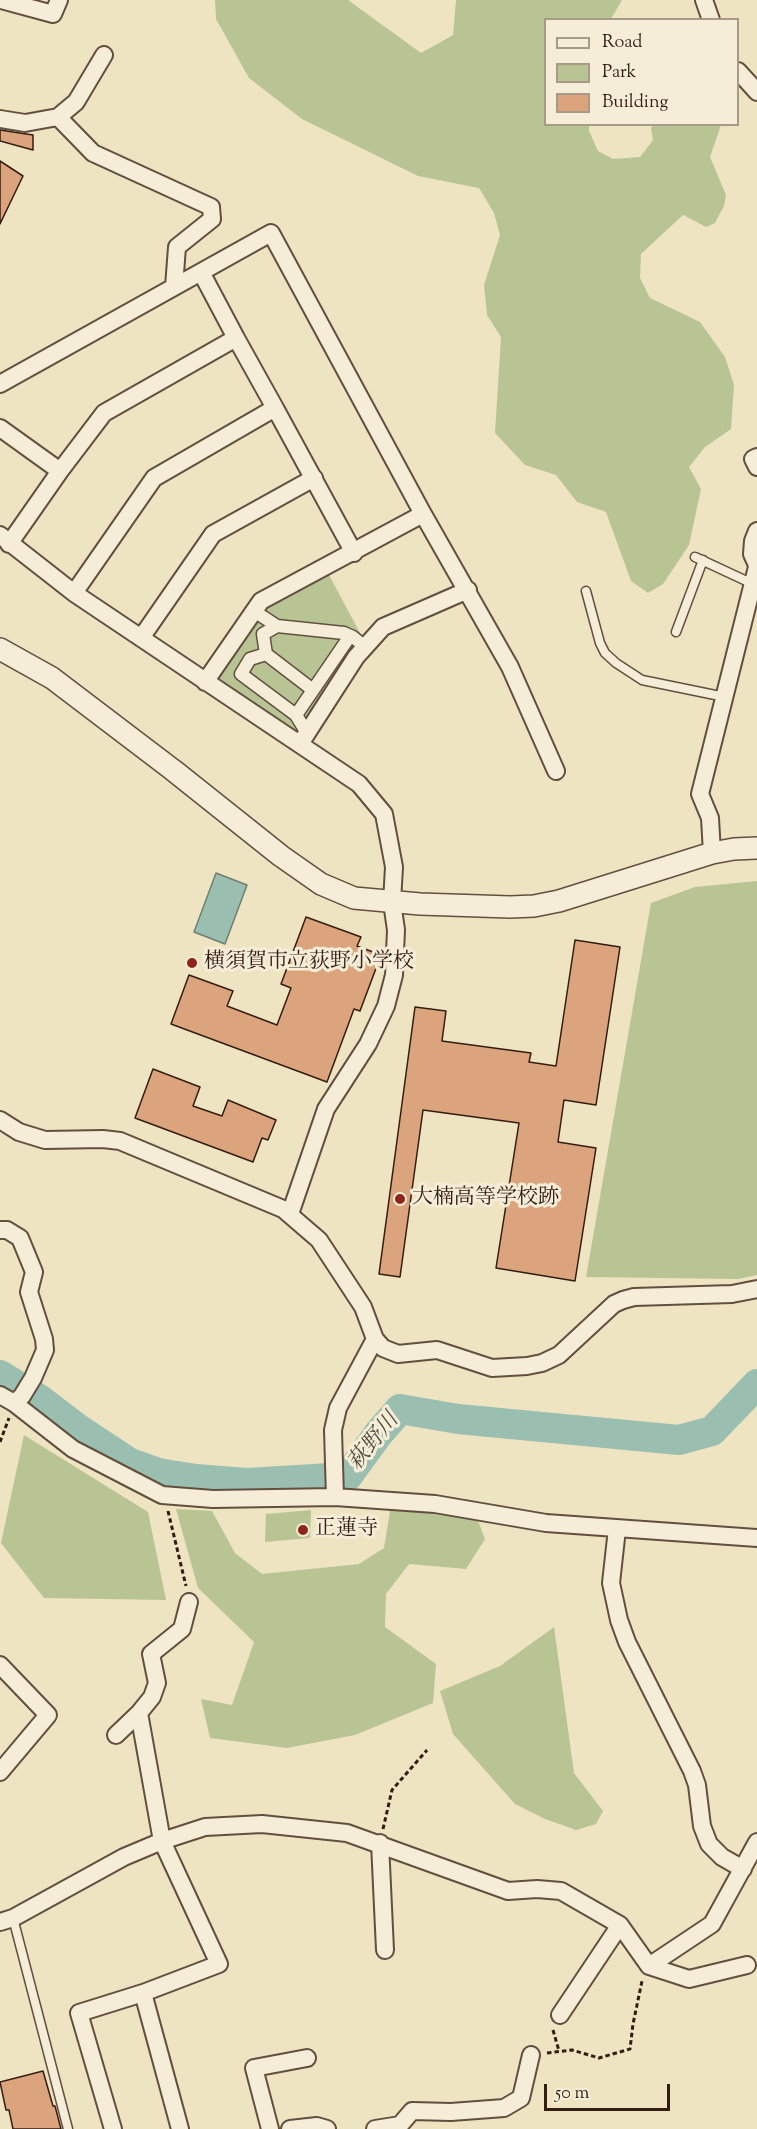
<!DOCTYPE html>
<html>
<head>
<meta charset="utf-8">
<style>
	body { margin:0 }
	#map { position:relative; width:757px; height:2129px; overflow:hidden; background:#efe4c2; font-family:"Sorts Mill Goudy",serif }
	canvas { display:block }
	.legend { position:absolute; left:544px; top:18px; width:195px; height:108px; box-sizing:border-box; background:#f5edd7; border:2px solid #a79a89; margin:0; padding:8px 10px; list-style:none; font-size:18px; color:#331d13 }
	.legend li { display:flex; align-items:center; gap:12px; height:30px }
	.legend b { width:30px; border:2px solid #a79a89 }
	.scale { position:absolute; left:544px; top:2084px; width:126px; height:27px; box-sizing:border-box; border:3px solid #331d13; border-top:0; padding-left:8px; font-size:18px; line-height:21px; white-space:nowrap; color:#331d13; -webkit-text-stroke:4px #f5edd7; paint-order:stroke }
</style>
</head>
<body>
<div id="map">
<canvas width="757" height="2129"></canvas>
<ul class="legend">
<li><b style="height:8px;background:#f5edd7"></b>Road</li>
<li><b style="height:16px;background:#b9c494"></b>Park</li>
<li><b style="height:16px;background:#dba47c"></b>Building</li>
</ul>
<div class="scale">50 m</div>
</div>
<script>
const c = document.querySelector('canvas').getContext('2d');
c.lineJoin = 'round';
function paint(path, color) { c.fillStyle = color; c.fill(path, 'evenodd'); }
const toPath = rows => new Path2D(rows.map(r => 'M' + r).join(''));
function strokePath(path, color, width, dash) { c.strokeStyle = color; c.lineWidth = width; c.lineCap = dash ? 'butt' : 'round'; c.setLineDash(dash || []); c.stroke(path); }
function drawText(font, color, halo, rows, align = 'center') {
  c.font = font + ' "Sorts Mill Goudy","Noto Serif JP",serif'; c.lineWidth = 6; c.setLineDash([]); c.textBaseline = 'middle'; c.strokeStyle = halo; c.fillStyle = color; for (const [text, x, y, turn = 0] of rows) {
    c.save(); c.translate(x, y); c.rotate((+turn || 0) * Math.PI / 180); c.textAlign = isNaN(turn) ? turn : align; if (halo) c.strokeText(text, 0, 0); c.fillText(text, 0, 0); c.restore();
  }
}
paint(toPath([
	[215,0,348,0,421,53,453,35,456,0,622,0,611,19,546,20,546,124,589,125,589,131,598,151,613,159,640,157,653,140,651,128,653,125,721,125,710,157,726,195,724,206,715,223,706,227,683,215,641,254,640,278,650,298,700,322,725,357,734,385,731,429,705,447,689,467,701,489,689,545,663,584,648,593,631,581,606,512,577,502,556,475,525,465,495,433,501,337,487,315,484,285,500,235,494,213,479,188,418,176,302,119,249,78,216,19],
	[328,573,360,633,295,734,218,680,269,607],
	[757,881,757,1275,738,1279,586,1277,651,903,695,887],
	[24,1435,148,1512,166,1600,44,1598,1,1543],
	[176,1509,212,1511,235,1553,262,1574,359,1564,384,1548,390,1511,432,1512,477,1518,485,1539,466,1569,409,1564,386,1594,385,1627,436,1664,433,1703,355,1735,287,1748,210,1738,201,1699,232,1705,254,1642,198,1588],
	[311,1510,310,1538,265,1542,266,1514],
	[554,1627,574,1773,603,1811,596,1824,576,1830,545,1819,515,1804,453,1734,440,1691,500,1666]
]), '#b9c494');
const water = toPath([
	[216,873,247,885,225,944,194,932,216,873]
]);
paint(water, '#9abfb1');
strokePath(water, '#717e72', 1.5);
strokePath(toPath([
	[0,1375,39,1399,77,1428,130,1463,158,1473,196,1479,247,1483,347,1477,379,1433,400,1409,458,1419,679,1440,712,1431,757,1384]
]), '#9abfb1', 30);
const building = toPath([
	[0,130,33,135,33,150,0,141,0,130],
	[0,161,23,176,0,224,0,161],
	[306,917,361,937,357,946,381,955,360,1011,354,1009,327,1082,171,1024,189,975,233,991,227,1006,277,1025,291,988,281,984,306,917],
	[575,940,620,947,596,1105,564,1100,558,1142,596,1148,575,1281,496,1268,519,1123,423,1110,400,1277,379,1274,415,1007,446,1011,442,1041,531,1053,529,1062,556,1066,575,940],
	[153,1069,200,1087,193,1106,222,1116,228,1100,276,1120,268,1140,262,1138,253,1162,135,1118,153,1069],
	[43,2071,53,2106,55,2106,61,2129,13,2129,9,2110,6,2110,0,2082,43,2071]
]);
paint(building, '#dba47c');
strokePath(building, '#331d13', 1.5);
const service = toPath([
	[695,557,753,584],
	[586,591,600,643,605,653,616,663,642,680,725,697],
	[676,632,703,560],
	[13,1918,68,2129]
]);
const pedestrian = toPath([
	[254,611,277,626,344,633,353,637,365,647],
	[266,654,263,634,277,626],
	[296,715,241,674,250,659,266,654,313,690],
	[307,733,296,715,350,636]
]);
const minor = toPath([
	[1,0,53,14,59,0],
	[704,0,711,20],
	[738,71,757,92],
	[58,117,93,153,211,207,212,219,177,247,174,287],
	[0,119,25,123,58,117,76,102,104,55],
	[0,384,271,233,423,514,261,601,205,682],
	[275,408,354,553],
	[0,428,60,471,9,544],
	[757,457,753,459,757,467],
	[60,471,104,413,236,338,201,272],
	[423,514,510,667,556,771],
	[757,531,753,541,752,554,757,565],
	[0,535,74,593,359,784,384,814,394,867,392,902,396,930,394,975,386,1006,368,1044,326,1109,290,1214],
	[74,593,154,478,275,408,236,338],
	[141,638,213,534,314,478],
	[300,744,356,657,383,627,468,590],
	[712,853,710,818,700,794,757,567],
	[0,1120,19,1132,45,1140,103,1139,120,1141,283,1209,319,1240,363,1307,375,1339,338,1408,333,1430,335,1497,213,1499,162,1495,73,1449,14,1403,0,1395],
	[0,1230,7,1230,20,1238,34,1272,29,1292,44,1339,45,1350,33,1378,22,1396,14,1403],
	[375,1339,383,1348,398,1354,437,1350,492,1368,527,1366,542,1363,559,1355,614,1304,623,1300,634,1297,732,1294,757,1289],
	[335,1497,435,1504,546,1523,757,1538],
	[617,1529,611,1583,619,1620,627,1642,692,1771,697,1785,702,1826,709,1844,722,1857,743,1869],
	[189,1602,182,1629,151,1654,157,1683,152,1697,139,1713,162,1841,205,1827,262,1824,347,1833,508,1891,537,1889,561,1891,620,1925,649,1966,712,1924,757,1842],
	[0,1665,48,1715,0,1772],
	[116,1735,139,1713],
	[380,1843,385,1950],
	[0,1922,13,1918,124,1857,162,1841,219,1964,143,1993,180,2129],
	[649,1966,689,1979,747,1965],
	[560,2015,620,1925],
	[113,2129,79,2013,143,1993],
	[270,2129,254,2068,307,2058],
	[290,2129,317,2126,327,2129],
	[375,2129,400,2125,412,2111,451,2112,504,2108,521,2098,531,2055]
]);
const tertiary = toPath([
	[0,649,52,678,173,770,281,856,321,884,354,898,420,904,510,907,534,906,559,901,712,853,734,849,757,848]
]);
strokePath(service, '#624f3f', 11);
strokePath(pedestrian, '#624f3f', 15);
strokePath(minor, '#624f3f', 20);
strokePath(tertiary, '#624f3f', 24);
strokePath(toPath([
	[0,1442,9,1418],
	[168,1511,186,1586],
	[383,1829,392,1790,427,1750],
	[553,2030,559,2051],
	[547,2053,572,2050,599,2058,630,2049,633,2024,642,1981]
]), '#331d13', 3, [4.5, 3]);
strokePath(service, '#f5edd7', 8);
strokePath(pedestrian, '#f5edd7', 12);
strokePath(minor, '#f5edd7', 16);
strokePath(tertiary, '#f5edd7', 21);
for (const [x, y, r, color] of [
	[192,963,6,"#8f2418"],
	[400,1199,6,"#8f2418"],
	[303,1530,6,"#8f2418"]
]) { const dot = new Path2D(); dot.arc(x, y, r, 0, 2 * Math.PI); c.fillStyle = color; c.fill(dot); strokePath(dot, '#f5edd7', 2); }
drawText('21px', '#331d13', '#f5edd7', [
	["横須賀市立荻野小学校",204,963],
	["大楠高等学校跡",412,1199],
	["正蓮寺",315,1530]
], 'left');
drawText('italic 22px', '#524e42', '#f5edd7', [
	["萩野川",375,1443,-51]
]);
</script>
</body>
</html>
